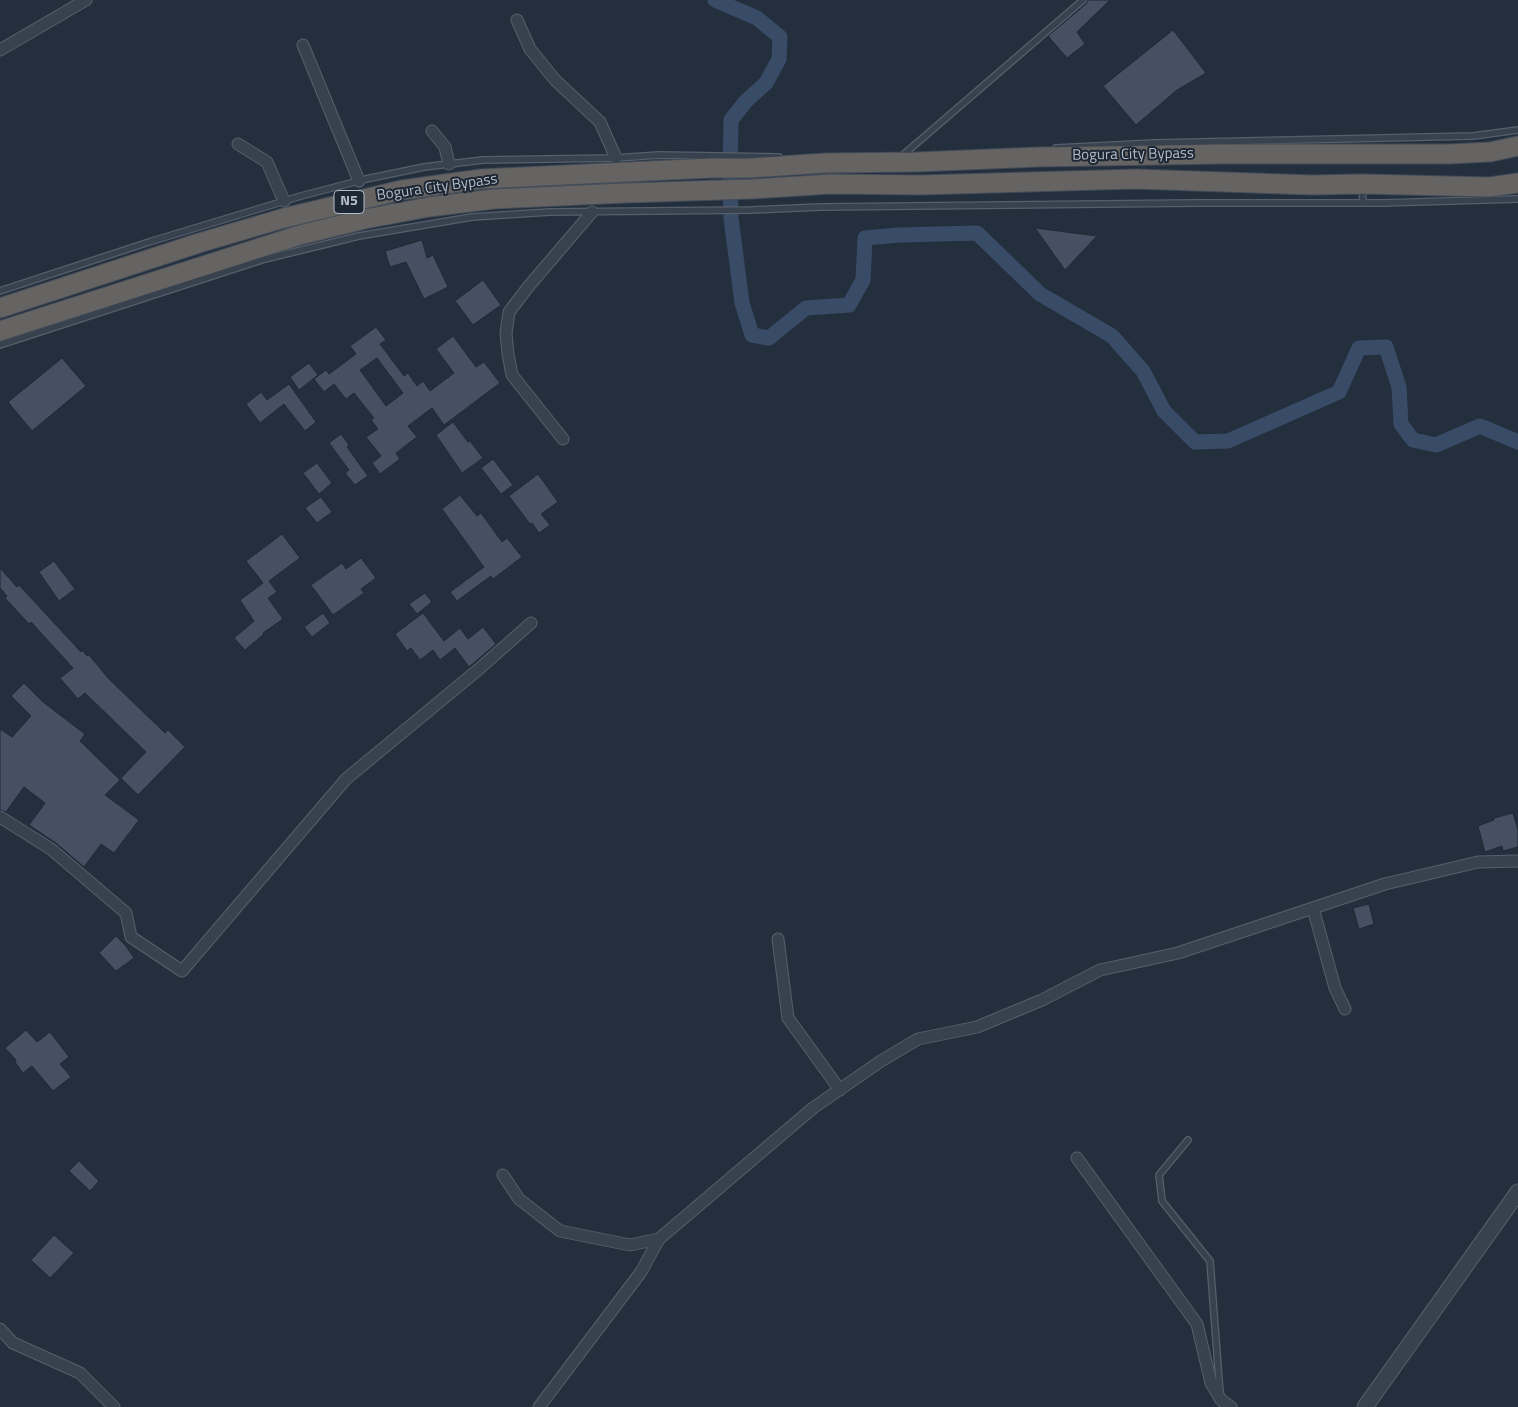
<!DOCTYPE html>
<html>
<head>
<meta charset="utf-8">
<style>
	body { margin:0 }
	canvas { display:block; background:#242f3e }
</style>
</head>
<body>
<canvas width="1518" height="1407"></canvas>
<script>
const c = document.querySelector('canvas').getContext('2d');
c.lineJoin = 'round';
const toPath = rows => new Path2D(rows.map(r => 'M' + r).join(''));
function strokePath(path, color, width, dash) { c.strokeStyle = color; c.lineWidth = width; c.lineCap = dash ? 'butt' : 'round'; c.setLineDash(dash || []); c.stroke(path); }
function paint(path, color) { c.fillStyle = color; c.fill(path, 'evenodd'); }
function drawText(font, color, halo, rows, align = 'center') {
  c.font = font + ' "Titillium Web",sans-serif'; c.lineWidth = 4; c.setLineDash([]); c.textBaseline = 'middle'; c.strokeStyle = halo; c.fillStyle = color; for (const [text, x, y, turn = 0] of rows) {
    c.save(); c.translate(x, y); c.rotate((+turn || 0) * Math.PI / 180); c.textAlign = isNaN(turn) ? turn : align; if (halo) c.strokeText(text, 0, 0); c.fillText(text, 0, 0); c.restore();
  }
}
strokePath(toPath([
	[715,0,757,18,780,37,779,59,766,83,746,101,731,120,730,172,731,218,742,303,752,335,769,338,806,308,849,305,863,280,865,238,899,235,977,233,1040,294,1112,336,1143,371,1164,411,1195,442,1228,441,1339,392,1359,348,1386,347,1399,387,1401,424,1413,440,1436,445,1480,426,1518,442]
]), '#394c67', 15);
const building = toPath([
	[1088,0,1110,0,1077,32,1085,44,1067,58,1048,36,1086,4,1088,0],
	[1173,30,1206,73,1177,90,1136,125,1103,86,1173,30],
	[1035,228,1097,236,1065,270,1035,228],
	[422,240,427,258,433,255,448,287,424,299,406,262,390,267,385,251,422,240],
	[483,280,501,305,473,325,455,301,483,280],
	[376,327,386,340,380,344,404,376,408,373,417,386,423,381,430,391,454,373,436,349,453,336,476,367,484,362,500,383,444,425,432,408,408,426,417,437,396,453,400,459,380,474,372,463,381,456,366,437,378,429,371,420,374,418,354,393,346,399,334,384,324,392,314,379,326,370,329,374,356,354,350,346,376,327],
	[377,358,403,393,386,406,360,370,377,358],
	[62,358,86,386,32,431,8,402,62,358],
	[309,363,318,375,299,390,290,377,309,363],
	[289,384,316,422,305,431,284,404,260,423,246,404,261,392,267,400,289,384],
	[453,422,468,442,470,441,483,458,462,473,436,435,453,422],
	[341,434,349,445,347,447,368,476,355,485,345,473,349,470,329,443,341,434],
	[493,459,513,485,501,494,481,468,493,459],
	[317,463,332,483,319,494,303,473,317,463],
	[538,474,558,502,541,514,550,525,539,533,532,523,530,524,509,496,538,474],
	[460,495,477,516,481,513,502,542,507,538,522,557,493,579,491,576,457,601,450,592,484,567,442,509,460,495],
	[321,497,332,512,317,523,305,508,321,497],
	[282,534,300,558,269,581,277,592,268,598,283,619,263,633,264,634,245,650,234,638,254,621,240,600,263,583,246,561,282,534],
	[361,558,376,578,361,589,364,593,333,615,311,585,342,563,346,569,361,558],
	[54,561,75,589,59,601,39,572,54,561],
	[0,568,17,587,19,585,81,652,82,650,87,656,89,655,109,679,165,733,168,730,185,747,138,795,121,778,146,752,85,693,78,699,60,678,73,668,31,622,29,624,5,598,7,596,0,588,0,568],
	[425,593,432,602,417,614,409,604,425,593],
	[323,613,330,623,312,637,304,627,323,613],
	[423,613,444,641,460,628,468,639,483,627,496,644,469,667,455,648,440,660,433,650,420,660,411,648,407,651,395,634,423,613],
	[24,683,43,702,85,734,80,741,120,780,105,795,139,820,114,853,101,844,84,867,56,843,29,825,45,803,24,787,6,812,0,810,0,729,12,737,31,716,11,696,24,683],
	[1513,813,1518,830,1518,847,1503,851,1502,846,1485,852,1478,826,1494,820,1494,818,1513,813],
	[1369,904,1374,924,1359,929,1353,908,1369,904],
	[116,936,125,945,134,958,116,971,99,953,116,936],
	[26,1030,37,1042,50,1032,69,1057,60,1064,71,1077,53,1091,32,1066,23,1073,15,1062,16,1060,5,1048,26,1030],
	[79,1161,99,1181,90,1191,69,1171,79,1161],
	[54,1235,74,1253,50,1278,31,1260,54,1235]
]);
paint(building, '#455162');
strokePath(building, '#1f2835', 1);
const service = toPath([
	[1056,148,1155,143,1473,136,1518,130],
	[903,155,1083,0],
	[1362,186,1363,203],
	[0,291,149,242,301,196,366,179,424,167,483,160,616,158,659,155,779,157],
	[0,345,265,259,359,236,472,217,550,212,751,210,821,207,1196,203,1383,203,1518,199],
	[1188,1140,1159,1175,1162,1201,1210,1261,1220,1393]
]);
const minor = toPath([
	[517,20,530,49,555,80,600,122,616,158],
	[303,45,359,181],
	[0,50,86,0],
	[432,131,445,147,449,164],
	[238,144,267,162,284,201],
	[563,439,512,375,508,354,506,333,509,312,528,287,592,212],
	[0,817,51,849,126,913,131,937,182,971,346,779,479,669,531,623],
	[1313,908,1335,988,1345,1009],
	[778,939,788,1018,840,1090],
	[1077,1158,1197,1324,1211,1383,1221,1400,1231,1407],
	[503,1175,519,1199,560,1231,630,1245,659,1239,641,1272,539,1407],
	[659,1239,813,1108,881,1061,918,1039,977,1027,1042,1000,1100,970,1178,953,1385,884,1478,862,1518,861],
	[0,1329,13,1343,80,1373,114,1407]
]);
const tertiary = toPath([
	[1365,1407,1518,1192]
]);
const trunk = toPath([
	[0,308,199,243,284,218,402,190,481,179,711,168,749,168,826,163,917,162,1038,157,1221,154,1449,154,1490,152,1518,146],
	[0,331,300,235,365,219,429,207,494,199,625,193,752,189,831,184,921,185,1136,179,1312,185,1362,184,1490,187,1518,183]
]);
strokePath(service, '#565f6c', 8);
strokePath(minor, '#565f6c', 13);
strokePath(tertiary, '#565f6c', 17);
strokePath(trunk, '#434c59', 21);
strokePath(service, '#38414e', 5.5);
strokePath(minor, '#38414e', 11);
strokePath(tertiary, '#38414e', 15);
strokePath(trunk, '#656462', 19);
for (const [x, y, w] of [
	[349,202,30]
]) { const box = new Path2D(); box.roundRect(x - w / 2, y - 11.5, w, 23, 4); c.fillStyle = '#1d2633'; c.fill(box); strokePath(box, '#b4bcc9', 1); }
drawText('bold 14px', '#b4bcc9', null, [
	["N5",349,202]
]);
drawText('15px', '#b4bcc9', '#1d2633', [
	["Bogura City Bypass",1133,155,-1],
	["Bogura City Bypass",437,188,-8]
]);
</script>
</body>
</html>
